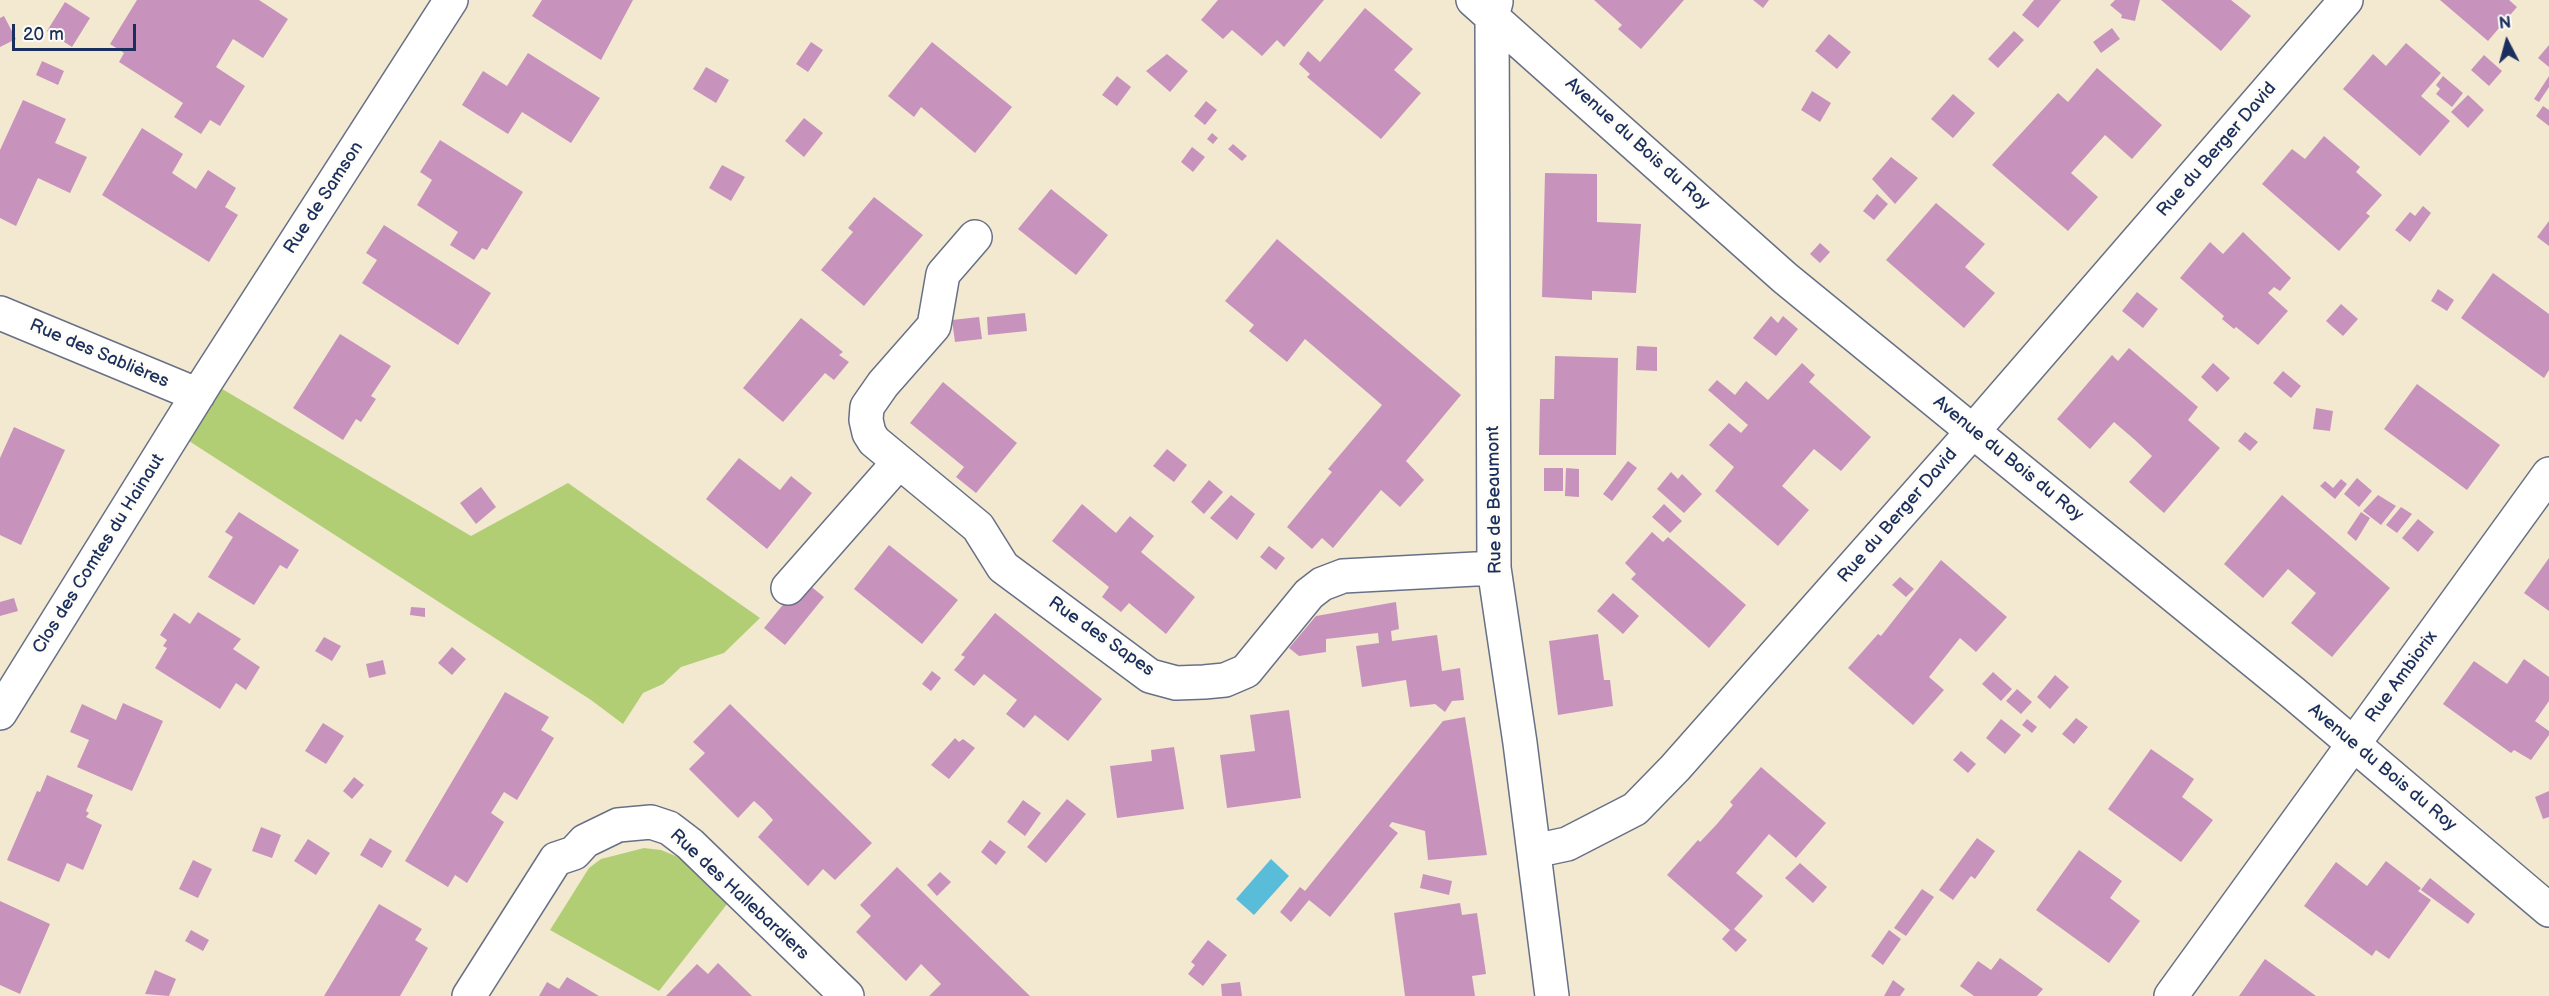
<!DOCTYPE html>
<html>
<head>
<meta charset="utf-8">
<style>
	body { margin:0 }
	#map { position:relative; width:2549px; height:996px; overflow:hidden; background:#f3e9d1; font-family:"Balsamiq Sans",sans-serif }
	canvas { display:block }
	.north { position:absolute; left:2477px; top:12px; width:60px; height:60px; -webkit-text-stroke:4px #fdfcf7; paint-order:stroke; rotate:354deg; font-size:16px; font-weight:700; line-height:24px; text-align:center; color:#1b2f5e }
	.north::after { content:''; display:block; margin:auto; width:21px; height:27px; background:#1b2f5e; clip-path:polygon(50% 0,100% 100%,50% 72%,0 100%) }
	.scale { position:absolute; left:12px; top:24px; width:124px; height:27px; box-sizing:border-box; border:3px solid #1b2f5e; border-top:0; padding-left:8px; font-size:18px; line-height:21px; white-space:nowrap; color:#1b2f5e; -webkit-text-stroke:4px #fdfcf7; paint-order:stroke }
</style>
</head>
<body>
<div id="map">
<canvas width="2549" height="996"></canvas>
<div class="north">N</div>
<div class="scale">20 m</div>
</div>
<script>
const c = document.querySelector('canvas').getContext('2d');
c.lineJoin = 'round';
function paint(path, color) { c.fillStyle = color; c.fill(path, 'evenodd'); }
const toPath = rows => new Path2D(rows.map(r => 'M' + r).join(''));
function strokePath(path, color, width, dash) { c.strokeStyle = color; c.lineWidth = width; c.lineCap = dash ? 'butt' : 'round'; c.setLineDash(dash || []); c.stroke(path); }
function drawText(font, color, halo, rows, align = 'center') {
  c.font = font + ' "Balsamiq Sans",sans-serif'; c.lineWidth = 5; c.setLineDash([]); c.textBaseline = 'middle'; c.strokeStyle = halo; c.fillStyle = color; for (const [text, x, y, turn = 0] of rows) {
    c.save(); c.translate(x, y); c.rotate((+turn || 0) * Math.PI / 180); c.textAlign = isNaN(turn) ? turn : align; if (halo) c.strokeText(text, 0, 0); c.fillText(text, 0, 0); c.restore();
  }
}
paint(toPath([
	[207,380,471,536,568,483,760,618,724,653,681,667,663,684,643,693,623,724,591,700,175,432],
	[644,848,661,850,678,857,731,899,659,991,550,930,589,868,601,859]
]), '#b1ce75');
paint(toPath([
	[1271,859,1289,876,1254,915,1236,899]
]), '#59bcd8');
paint(toPath([
	[137,0,259,0,288,19,263,58,233,39,216,67,245,86,220,126,210,120,201,134,174,117,183,103,119,62,124,53,110,44],
	[542,0,633,0,601,60,532,16],
	[1218,0,1324,0,1284,47,1277,40,1262,56,1232,30,1223,39,1201,20],
	[1594,0,1684,0,1641,49,1618,29,1622,25],
	[1753,0,1769,0,1763,8],
	[2034,0,2061,0,2038,28,2022,15],
	[2115,0,2140,0,2135,21,2121,18,2122,15,2110,5],
	[2161,0,2231,0,2251,16,2221,51],
	[2440,0,2509,0,2517,7,2488,41],
	[65,2,90,18,72,47,47,31],
	[1365,8,1413,49,1394,70,1421,93,1381,139,1307,77,1310,74,1299,64,1308,51,1320,62],
	[4,16,16,39,0,47,0,18],
	[2112,28,2120,39,2101,53,2093,42],
	[2014,31,2024,40,1998,68,1988,59],
	[1829,34,1851,52,1837,69,1815,51],
	[811,42,823,50,808,72,796,64],
	[932,42,1012,107,975,153,921,107,914,117,888,96],
	[2406,43,2441,73,2421,96,2450,121,2420,156,2343,89,2373,54,2386,66],
	[2549,45,2549,67,2538,58],
	[528,53,600,98,571,143,522,112,508,134,462,105,483,71,507,86],
	[1167,54,1188,71,1170,92,1146,71],
	[2484,55,2502,71,2489,86,2471,70],
	[42,61,64,71,58,85,36,75],
	[706,67,729,80,716,103,693,89],
	[2097,68,2162,125,2132,159,2105,135,2071,173,2098,197,2068,231,1992,165,2058,93,2068,102],
	[1117,76,1131,87,1117,106,1102,95],
	[2443,76,2463,93,2452,107,2436,94,2440,89,2436,85],
	[2549,76,2549,87,2539,102,2534,99],
	[1812,91,1831,103,1820,122,1801,110],
	[1953,94,1975,113,1953,138,1931,119],
	[2468,95,2484,110,2468,128,2451,112],
	[23,100,66,119,55,143,87,157,70,193,38,178,16,226,0,218,0,150],
	[1206,101,1217,110,1205,125,1194,116],
	[2543,106,2549,110,2549,126,2536,116],
	[804,118,823,133,804,157,785,141],
	[142,128,183,154,172,173,196,189,208,170,236,188,225,207,238,215,209,262,102,195],
	[1212,133,1218,138,1213,144,1207,139],
	[2324,136,2360,167,2356,172,2382,195,2366,213,2370,216,2339,251,2262,184,2292,149,2305,159],
	[440,140,523,192,487,250,482,248,474,260,450,245,458,232,417,205,432,180,420,172],
	[1233,144,1247,156,1242,161,1228,149],
	[1192,147,1205,157,1193,172,1181,162],
	[1891,157,1918,178,1895,204,1872,179],
	[722,165,745,177,731,201,709,188],
	[1545,173,1597,174,1597,222,1641,224,1636,293,1592,291,1592,300,1542,297],
	[1051,189,1108,235,1076,275,1018,229],
	[1877,194,1888,204,1874,220,1863,211],
	[874,197,923,235,864,306,821,270,853,232,848,228],
	[1936,203,1985,244,1965,267,1995,293,1964,328,1886,260],
	[2423,206,2431,213,2410,242,2395,230,2410,212,2415,216],
	[2549,221,2549,246,2537,237],
	[384,225,491,293,458,345,362,283,377,260,366,253],
	[2243,232,2291,278,2280,291,2274,287,2268,293,2288,311,2258,345,2236,327,2234,329,2222,319,2224,316,2180,278,2210,242,2223,254],
	[1277,239,1461,395,1406,461,1424,480,1400,507,1381,490,1333,548,1322,538,1312,549,1287,527,1332,472,1328,469,1382,405,1305,339,1287,362,1249,331,1254,325,1225,301],
	[1820,243,1830,252,1820,263,1810,254],
	[2493,273,2549,314,2549,370,2544,378,2461,318],
	[2438,289,2454,300,2447,311,2431,301],
	[2137,292,2158,309,2143,328,2122,311],
	[2341,304,2358,319,2343,336,2326,321],
	[1025,313,1027,331,988,335,987,317],
	[1771,316,1778,323,1783,316,1798,329,1776,356,1753,338],
	[979,317,982,339,955,342,952,320],
	[801,318,843,352,839,355,849,362,834,380,825,373,783,422,743,388],
	[340,334,391,366,371,396,376,399,361,422,356,419,343,440,293,408],
	[1637,346,1657,347,1657,371,1636,370],
	[2129,348,2198,407,2188,420,2220,448,2164,513,2129,482,2152,456,2135,440,2114,422,2090,449,2057,419,2112,355,2118,361],
	[1555,356,1618,358,1616,455,1539,455,1540,399,1554,399],
	[1802,363,1815,375,1809,382,1871,437,1841,471,1814,449,1800,465,1782,486,1809,510,1778,546,1715,491,1734,467,1709,445,1729,423,1741,433,1748,425,1708,390,1717,380,1735,395,1746,381,1768,400],
	[2213,363,2230,378,2217,392,2201,377],
	[2283,371,2301,386,2291,398,2273,383],
	[943,382,1017,443,976,493,956,477,964,467,910,423],
	[2417,384,2500,445,2467,490,2384,429],
	[2316,408,2333,411,2330,431,2313,429],
	[14,427,65,450,21,545,0,535,0,458],
	[2245,432,2258,442,2250,451,2238,441],
	[1167,449,1187,465,1174,482,1153,466],
	[739,458,780,490,791,476,812,493,767,549,706,499],
	[1628,461,1637,468,1612,501,1603,494],
	[1544,468,1563,468,1563,491,1544,491],
	[1566,468,1579,469,1579,497,1565,496],
	[1671,472,1678,479,1682,474,1702,494,1684,513,1657,489],
	[2357,478,2372,491,2359,507,2344,494],
	[2341,479,2347,484,2335,499,2320,486,2325,481,2333,488],
	[1209,480,1223,492,1204,514,1191,502],
	[481,487,496,507,476,524,460,503],
	[1231,495,1255,514,1237,540,1210,518],
	[2282,495,2390,588,2332,657,2291,623,2316,593,2288,569,2263,598,2224,564],
	[2378,495,2396,506,2381,525,2363,511],
	[1082,504,1116,533,1130,516,1154,536,1141,552,1195,597,1166,634,1129,603,1121,612,1102,597,1109,587,1052,541],
	[1664,504,1682,521,1670,533,1652,517],
	[2401,507,2412,514,2397,533,2386,525],
	[239,512,299,550,287,569,280,565,254,605,208,577,233,537,225,532],
	[2361,512,2370,518,2356,541,2347,533],
	[2418,519,2434,532,2418,552,2402,538],
	[1652,532,1663,542,1668,537,1746,605,1709,648,1631,579,1636,574,1625,563],
	[889,545,958,600,922,644,854,589],
	[1269,546,1285,558,1276,570,1260,557],
	[2549,558,2549,611,2524,593],
	[1941,560,2007,617,1976,652,1960,638,1929,677,1944,690,1913,725,1848,668,1878,634,1881,636],
	[1900,577,1914,589,1906,597,1892,585],
	[803,580,824,597,785,645,764,628],
	[1613,593,1639,616,1623,634,1597,611],
	[14,598,18,611,0,616,0,602],
	[1396,602,1399,629,1391,631,1392,641,1437,635,1442,671,1460,668,1464,700,1452,701,1445,712,1435,704,1410,707,1406,680,1362,687,1356,646,1379,643,1378,633,1326,639,1326,652,1299,656,1289,648,1316,616],
	[411,607,425,608,425,617,410,615],
	[198,612,241,639,233,649,260,667,246,690,236,683,220,709,155,668,167,648,163,646,167,640,160,635,174,613,190,624],
	[995,613,1102,699,1068,741,1035,715,1024,728,1006,714,1017,700,984,674,974,686,954,670,965,657,961,655],
	[1598,634,1604,680,1610,680,1613,706,1558,715,1549,641],
	[324,637,341,646,332,661,315,651],
	[452,647,466,659,452,675,438,663],
	[2524,659,2549,677,2549,701,2535,721,2549,731,2549,735,2531,760,2514,750,2511,753,2443,704,2474,661,2507,684],
	[383,660,386,674,369,678,366,664],
	[932,671,941,678,931,691,922,684],
	[1993,672,2012,689,2001,701,1982,684],
	[2055,675,2069,687,2050,709,2037,697],
	[2017,689,2032,702,2021,714,2006,701],
	[505,692,549,717,541,730,554,738,517,800,504,792,491,813,504,822,467,883,455,875,448,887,405,861],
	[123,703,163,721,132,791,77,767,89,740,70,732,82,704,116,720],
	[730,704,872,843,835,880,823,869,808,886,758,837,773,820,764,810,754,801,738,818,689,769,705,753,693,742],
	[1289,710,1301,798,1227,808,1220,755,1255,751,1250,715],
	[1465,717,1487,855,1428,860,1425,831,1392,822,1389,826,1398,833,1330,917,1309,900,1291,922,1280,912,1300,887,1305,891,1443,721],
	[2076,718,2088,727,2074,744,2062,734],
	[2001,719,2021,735,2005,754,1986,738],
	[2027,719,2037,727,2032,733,2022,725],
	[323,723,344,736,326,764,305,751],
	[955,738,959,742,963,739,975,748,949,779,931,765],
	[1174,747,1184,809,1117,818,1110,766,1152,761,1151,750],
	[2151,749,2194,779,2182,797,2213,820,2181,862,2108,809],
	[1961,751,1976,764,1968,773,1953,760],
	[1761,767,1826,823,1796,858,1769,834,1736,873,1763,896,1734,929,1747,940,1736,952,1722,939,1730,930,1667,875,1698,840,1700,842,1717,824,1733,805,1730,802],
	[47,775,93,795,86,811,89,813,86,817,102,825,83,870,67,863,59,882,7,860,37,791,40,792],
	[354,777,364,785,352,799,343,791],
	[2549,791,2549,817,2543,819,2535,797],
	[1067,799,1086,814,1046,863,1027,847],
	[1023,800,1041,813,1025,836,1007,822],
	[261,827,281,835,272,858,252,851],
	[370,838,392,851,382,868,360,855],
	[1977,838,1995,851,1975,879,1971,876,1953,900,1939,890],
	[308,839,330,853,316,875,294,861],
	[990,840,1006,852,996,865,981,852],
	[2079,850,2122,881,2110,898,2140,921,2109,963,2036,910],
	[193,860,212,869,198,898,179,889],
	[2386,861,2421,888,2418,891,2431,900,2389,959,2376,950,2372,956,2304,906,2336,862,2367,886],
	[1800,863,1827,887,1813,903,1785,878],
	[897,867,933,902,1030,996,929,996,941,984,921,964,906,981,856,932,871,916,860,905],
	[940,872,951,882,937,896,927,885],
	[1423,874,1452,881,1449,895,1420,888],
	[2430,878,2475,914,2468,924,2421,890],
	[1922,889,1934,897,1906,936,1894,928],
	[0,901,50,924,20,994,0,985],
	[1460,903,1462,915,1477,913,1486,974,1472,976,1475,996,1405,996,1394,913],
	[379,904,422,929,415,940,428,948,400,996,324,996],
	[191,930,209,940,203,951,185,941],
	[1889,930,1901,939,1883,965,1871,956],
	[1208,940,1227,955,1203,986,1188,974,1195,965,1191,962],
	[2000,958,2043,989,2037,996,1974,996,1960,986,1978,961,1991,970],
	[2265,959,2316,996,2239,996],
	[718,963,752,996,666,996,697,964,708,974],
	[155,970,176,979,169,996,145,994],
	[567,977,599,996,539,996,547,982,559,989],
	[1893,980,1905,989,1900,996,1884,996],
	[1240,982,1242,996,1222,996,1221,984]
]), '#c793bc');
const street = toPath([
	[1473,0,1785,278,2292,692,2549,910],
	[1496,2,1492,16,1494,568,1520,743,1552,996],
	[975,237,943,274,934,326,883,384,867,407,866,420,869,433,874,441,978,527,1003,567,1150,676,1176,683,1204,682,1225,680,1246,671,1309,594,1322,584,1343,576,1494,568],
	[0,313,198,395],
	[788,588,899,462],
	[0,713,207,380,451,0],
	[1534,851,1567,844,1635,809,1675,768,1974,430,2346,0],
	[469,996,556,859,574,853,585,841,618,825,651,822,669,828,690,844,847,996],
	[2171,996,2549,474]
]);
strokePath(street, '#677086', 36);
strokePath(street, '#fff', 33);
drawText('18px', '#1b2f5e', '#fdfcf7', [
	["Avenue du Bois du Roy",1637,144,42],
	["Rue du Berger David",2217,150,-49],
	["Rue de Samson",324,198,-57],
	["Rue des Sablières",99,354,23],
	["Avenue du Bois du Roy",2008,459,39],
	["Rue de Beaumont",1495,500,-91],
	["Rue du Berger David",1898,516,-49],
	["Clos des Comtes du Hainaut",99,554,-58],
	["Rue des Sapes",1101,637,35],
	["Rue Ambiorix",2402,677,-54],
	["Avenue du Bois du Roy",2382,768,40],
	["Rue des Hallebardiers",739,895,43]
]);
</script>
</body>
</html>
